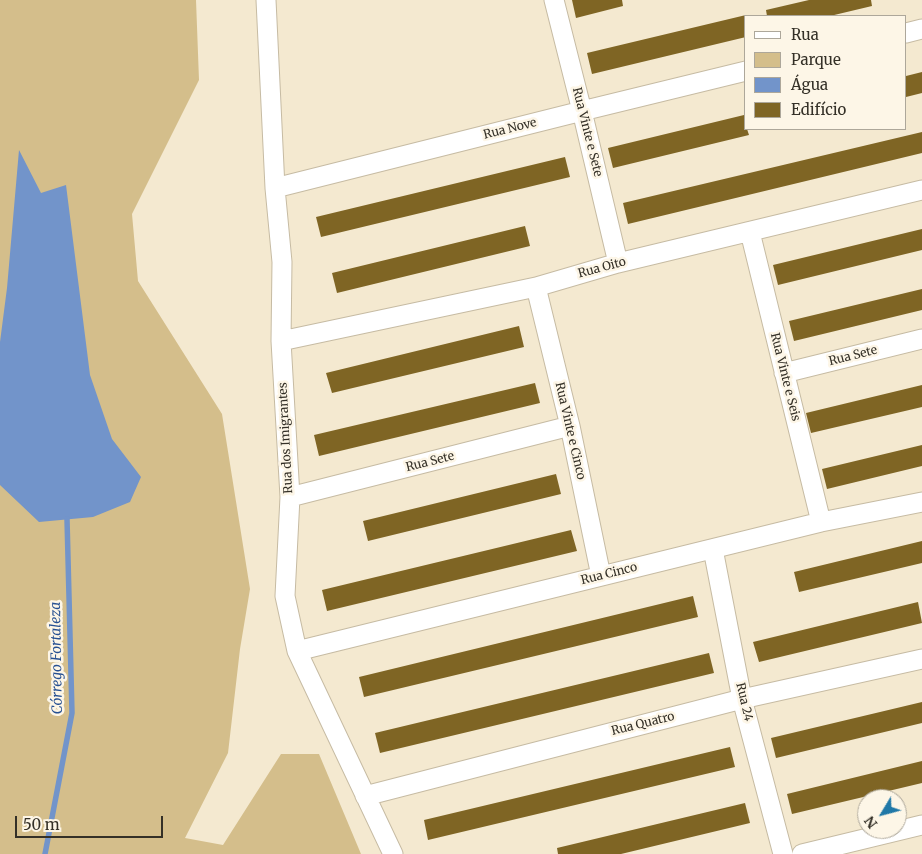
<!DOCTYPE html>
<html>
<head>
<meta charset="utf-8">
<style>
	body { margin:0 }
	#map { position:relative; width:922px; height:854px; overflow:hidden; background:#f4e9d0; font-family:Merriweather,serif }
	canvas { display:block }
	.legend { position:absolute; left:744px; top:15px; width:162px; height:115px; box-sizing:border-box; background:#fdf6e7; border:1px solid #ada79a; margin:0; padding:6px 9px; list-style:none; font-size:15px; color:#343027 }
	.legend li { display:flex; align-items:center; gap:10px; height:25px }
	.legend b { width:25px; border:1px solid #ada79a }
	.north { position:absolute; left:857px; top:789px; width:50px; height:50px; box-sizing:border-box; background:#fdf6e7; border:1px solid #ada79a; border-radius:50%; rotate:233deg; font-size:14px; font-weight:700; line-height:20px; text-align:center; color:#343027 }
	.north::after { content:''; display:block; margin:auto; width:18px; height:22px; background:#2078a7; clip-path:polygon(50% 0,100% 100%,50% 72%,0 100%) }
	.scale { position:absolute; left:15px; top:816px; width:148px; height:22px; box-sizing:border-box; border:2px solid #343027; border-top:0; padding-left:6px; font-size:15px; line-height:18px; white-space:nowrap; color:#343027; -webkit-text-stroke:4px #fdf6e7; paint-order:stroke }
</style>
</head>
<body>
<div id="map">
<canvas width="922" height="854"></canvas>
<ul class="legend">
<li><b style="height:6px;background:#fff"></b>Rua</li>
<li><b style="height:14px;background:#d4be8b"></b>Parque</li>
<li><b style="height:14px;background:#7294ca"></b>Água</li>
<li><b style="height:14px;background:#7f6524"></b>Edifício</li>
</ul>
<div class="north">N</div>
<div class="scale">50 m</div>
</div>
<script>
const c = document.querySelector('canvas').getContext('2d');
c.lineJoin = 'round';
function paint(path, color) { c.fillStyle = color; c.fill(path, 'evenodd'); }
const toPath = rows => new Path2D(rows.map(r => 'M' + r).join(''));
function strokePath(path, color, width, dash) { c.strokeStyle = color; c.lineWidth = width; c.lineCap = dash ? 'butt' : 'round'; c.setLineDash(dash || []); c.stroke(path); }
function drawText(font, color, halo, rows, align = 'center') {
  c.font = font + ' Merriweather,serif'; c.lineWidth = 5; c.setLineDash([]); c.textBaseline = 'middle'; c.strokeStyle = halo; c.fillStyle = color; for (const [text, x, y, turn = 0] of rows) {
    c.save(); c.translate(x, y); c.rotate((+turn || 0) * Math.PI / 180); c.textAlign = isNaN(turn) ? turn : align; if (halo) c.strokeText(text, 0, 0); c.fillText(text, 0, 0); c.restore();
  }
}
paint(toPath([
	[0,0,196,0,199,80,132,214,138,281,222,414,250,589,240,649,228,753,185,838,223,845,281,754,319,754,361,854,0,854]
]), '#d4be8b');
paint(toPath([
	[19,150,41,193,66,185,90,375,112,439,141,477,130,502,93,517,39,522,0,485,0,342,7,288]
]), '#7294ca');
strokePath(toPath([
	[45,854,72,713,67,519]
]), '#7294ca', 5.5);
paint(toPath([
	[572,0,622,0,623,6,576,18],
	[809,0,871,0,872,6,830,16,767,16,766,10],
	[746,15,746,37,592,74,587,53],
	[922,72,922,93,906,97,906,76],
	[744,115,746,129,747,129,749,135,613,168,608,148],
	[922,132,922,153,628,224,623,203],
	[565,157,570,177,321,237,316,217],
	[525,226,530,246,337,293,332,273],
	[922,229,922,250,778,285,773,265],
	[922,289,922,310,794,341,789,321],
	[519,326,524,347,332,393,326,373],
	[535,383,540,403,319,456,314,435],
	[922,385,922,407,811,433,806,413],
	[922,445,922,466,827,489,822,469],
	[556,474,561,494,368,541,363,521],
	[571,530,577,551,327,611,322,590],
	[922,541,922,563,799,592,794,572],
	[693,596,698,617,364,697,359,677],
	[918,602,922,623,759,662,753,642],
	[709,653,714,673,380,753,375,733],
	[922,702,922,723,776,758,771,738],
	[730,747,735,767,428,840,424,820],
	[922,761,922,783,792,814,787,794],
	[745,803,750,823,621,854,558,854,557,848]
]), '#7f6524');
const minor = toPath([
	[266,0,275,188,282,262,281,341,290,497,285,596,297,651,393,854],
	[554,0,582,111,618,263],
	[906,33,922,29],
	[275,188,582,111,746,71],
	[750,232,821,522],
	[536,287,570,426,601,576],
	[281,341,536,287,618,263,922,190],
	[784,373,922,339],
	[290,497,570,426],
	[713,549,742,699,783,854],
	[297,651,821,522,922,502],
	[365,796,742,699,922,659],
	[802,854,922,825]
]);
strokePath(minor, '#c6bba3', 21);
strokePath(minor, '#fff', 19);
drawText('12px', '#343027', '#fdf6e7', [
	["Rua Nove",510,129,-14],
	["Rua Vinte e Sete",587,132,76],
	["Rua Oito",602,268,-15],
	["Rua Sete",853,356,-14],
	["Rua Vinte e Seis",785,377,76],
	["Rua Vinte e Cinco",570,431,77],
	["Rua dos Imigrantes",286,438,-93],
	["Rua Sete",430,462,-14],
	["Rua Cinco",609,574,-14],
	["Rua 24",744,702,77],
	["Rua Quatro",643,724,-14]
]);
drawText('italic 14px', '#265092', '#fdf6e7', [
	["Córrego Fortaleza",57,658,-91]
]);
</script>
</body>
</html>
